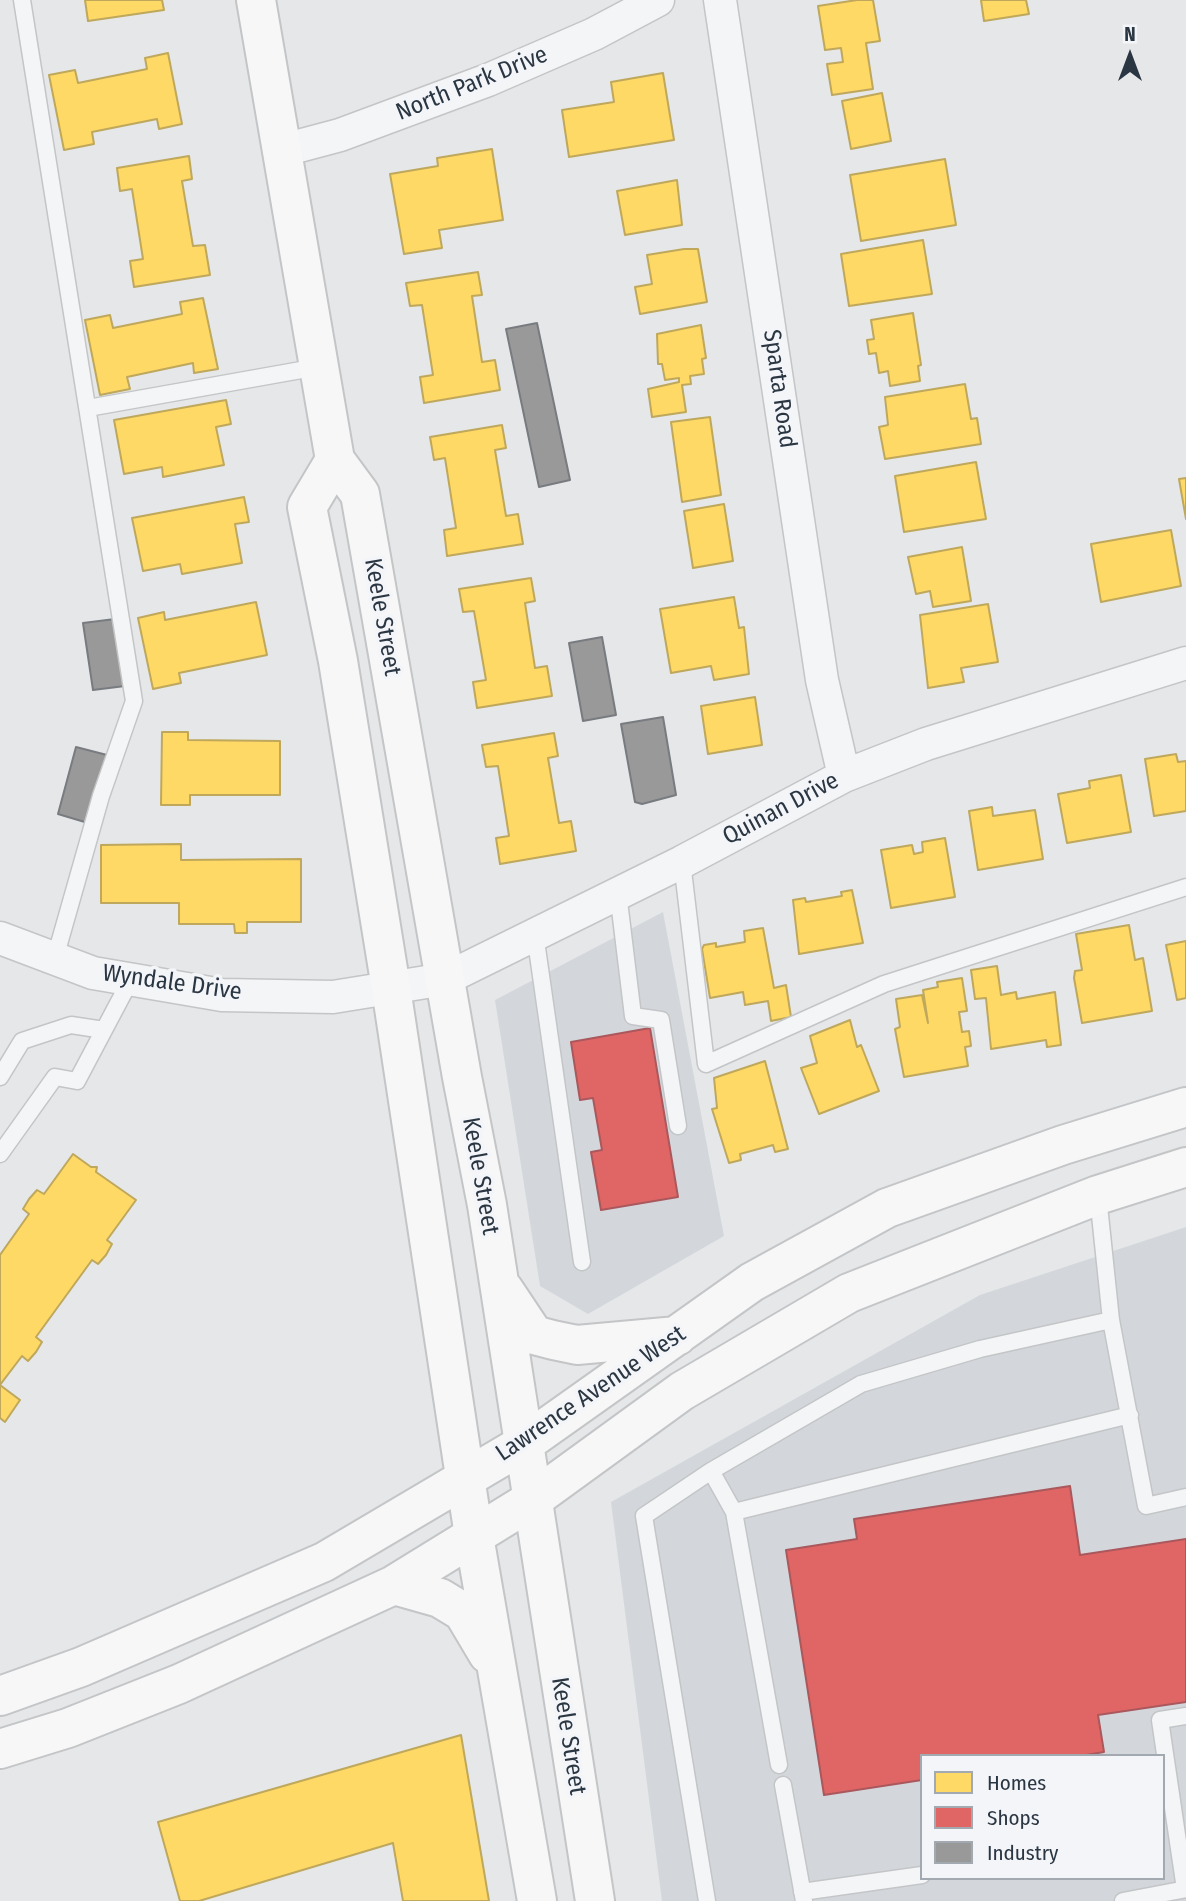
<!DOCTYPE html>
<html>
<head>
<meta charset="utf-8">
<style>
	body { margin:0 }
	#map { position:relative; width:1186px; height:1901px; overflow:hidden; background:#e5e7e9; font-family:"Fira Sans Condensed",sans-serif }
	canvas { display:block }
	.legend { position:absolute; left:920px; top:1754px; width:245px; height:126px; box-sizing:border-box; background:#f3f5f8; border:2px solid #a3a9b0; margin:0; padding:9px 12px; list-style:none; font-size:21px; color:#2b3643 }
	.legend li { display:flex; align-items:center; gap:14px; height:35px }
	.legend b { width:35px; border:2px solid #a3a9b0 }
	.north { position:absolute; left:1095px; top:21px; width:70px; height:70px; -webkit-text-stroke:5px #f3f5f8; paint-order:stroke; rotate:0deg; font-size:19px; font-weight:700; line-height:28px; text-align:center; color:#2b3643 }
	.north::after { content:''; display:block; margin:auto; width:24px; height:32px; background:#2b3643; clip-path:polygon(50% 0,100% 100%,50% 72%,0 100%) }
</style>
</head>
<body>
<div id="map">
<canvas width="1186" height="1901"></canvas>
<ul class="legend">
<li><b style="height:19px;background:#ffd966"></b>Homes</li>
<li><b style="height:19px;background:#e06666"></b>Shops</li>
<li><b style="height:19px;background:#999"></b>Industry</li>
</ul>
<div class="north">N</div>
</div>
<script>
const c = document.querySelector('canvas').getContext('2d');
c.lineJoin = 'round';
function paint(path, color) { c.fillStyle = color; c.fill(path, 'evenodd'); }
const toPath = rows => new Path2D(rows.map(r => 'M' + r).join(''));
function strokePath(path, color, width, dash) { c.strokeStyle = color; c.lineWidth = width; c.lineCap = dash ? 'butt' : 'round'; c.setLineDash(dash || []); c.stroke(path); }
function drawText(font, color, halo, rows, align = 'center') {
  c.font = font + ' "Fira Sans Condensed",sans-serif'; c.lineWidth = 7; c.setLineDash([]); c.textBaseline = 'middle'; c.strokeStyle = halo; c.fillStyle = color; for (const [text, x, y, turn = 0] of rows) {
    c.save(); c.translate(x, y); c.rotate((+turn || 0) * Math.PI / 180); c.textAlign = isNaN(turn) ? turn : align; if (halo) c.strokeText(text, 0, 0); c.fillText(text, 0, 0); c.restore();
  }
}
paint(toPath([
	[663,912,724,1236,588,1314,540,1286,495,1000],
	[1186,1227,1186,1901,662,1901,611,1502,980,1295],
	[922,1756,1163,1756,1163,1878,922,1878]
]), '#d3d7dc');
const homes = toPath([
	[85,0,162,0,164,10,88,21,85,0],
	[857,0,873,0,880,41,866,43,873,89,832,95,827,64,843,62,841,48,825,50,818,6,857,0],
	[981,0,1026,0,1029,14,984,21,981,0],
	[168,53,182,124,159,129,157,119,92,132,94,144,64,150,49,75,75,70,78,83,147,69,145,58,168,53],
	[663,73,674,140,569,157,562,110,614,102,611,82,663,73],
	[882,93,891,141,851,149,842,101,882,93],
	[492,149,503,220,439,230,442,248,404,254,390,174,438,166,437,158,492,149],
	[189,156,192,179,182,181,193,246,205,245,210,275,134,287,130,261,143,259,132,189,120,191,117,168,189,156],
	[945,159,956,225,861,241,850,175,945,159],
	[677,180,682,225,625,235,617,191,677,180],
	[923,240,932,294,849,306,841,254,923,240],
	[684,249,698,249,707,302,640,314,635,287,652,284,647,255,684,249],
	[478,272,482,295,472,296,482,362,495,360,500,390,424,403,420,377,433,375,422,305,410,306,406,283,478,272],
	[203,298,218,369,194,373,193,363,127,377,130,389,100,395,85,320,110,315,113,328,182,314,180,302,203,298],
	[913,313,921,365,918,366,920,381,890,386,888,371,879,373,876,353,869,354,867,340,874,339,871,320,913,313],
	[701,325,706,358,702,359,704,374,690,376,691,384,682,385,686,412,652,417,648,389,679,382,679,378,665,380,662,364,658,364,657,334,701,325],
	[965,384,971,419,977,418,981,444,885,459,879,427,888,425,885,397,965,384],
	[226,400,231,424,216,427,224,465,163,477,162,467,124,474,114,420,226,400],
	[710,417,721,495,682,502,671,422,710,417],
	[502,425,506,448,495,450,506,516,518,514,523,544,447,556,444,530,456,528,445,458,434,460,430,437,502,425],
	[976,462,986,519,904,532,895,476,976,462],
	[1186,478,1186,519,1179,479,1186,478],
	[244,497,249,522,235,524,242,563,182,574,180,564,143,571,132,518,244,497],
	[724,504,733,561,693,568,684,511,724,504],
	[1171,530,1181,586,1101,602,1091,544,1171,530],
	[962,547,971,601,933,607,930,591,916,594,908,557,962,547],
	[531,578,535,601,525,603,535,668,547,666,552,696,477,708,473,682,486,680,474,611,463,612,459,589,531,578],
	[734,597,739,628,744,627,749,674,714,680,711,666,671,673,660,609,734,597],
	[256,602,267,655,179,673,181,683,153,689,138,618,164,612,165,620,256,602],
	[988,604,998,662,961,668,964,682,928,688,920,615,988,604],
	[755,697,762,745,708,754,701,706,755,697],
	[162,732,188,732,188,740,280,741,280,795,190,795,190,805,161,805,162,732],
	[554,733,558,756,548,758,559,823,571,821,576,851,500,864,496,838,509,836,498,766,486,767,482,745,554,733],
	[1176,754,1178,762,1186,761,1186,811,1154,816,1145,759,1176,754],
	[1121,775,1131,832,1067,843,1058,794,1090,788,1089,781,1121,775],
	[992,807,993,816,1035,810,1043,859,978,870,969,811,992,807],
	[945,838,955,897,891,908,881,850,912,845,914,854,923,852,922,842,945,838],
	[181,844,181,860,301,859,301,922,247,922,247,933,235,933,234,924,179,924,179,903,101,903,101,845,181,844],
	[852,890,863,943,799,954,793,900,805,898,806,902,842,896,841,892,852,890],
	[1129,925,1135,960,1143,958,1152,1011,1082,1023,1074,978,1075,971,1082,970,1076,934,1129,925],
	[763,928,774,988,786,985,791,1017,771,1021,768,1001,745,1005,743,992,710,998,702,949,704,945,716,943,716,947,745,942,744,931,763,928],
	[1186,941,1186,998,1177,1000,1166,945,1186,941],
	[997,966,1001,995,1016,992,1017,999,1055,992,1061,1045,1047,1047,1046,1040,991,1049,986,998,975,999,971,970,997,966],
	[962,978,967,1011,959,1012,962,1032,969,1031,971,1046,965,1047,968,1066,904,1077,895,1029,900,1027,896,999,922,995,928,1023,923,990,938,987,937,982,962,978],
	[850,1020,857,1047,861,1045,879,1091,819,1114,801,1068,817,1063,810,1036,850,1020],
	[765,1061,788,1149,775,1152,773,1145,740,1154,741,1160,729,1163,712,1109,717,1108,714,1078,765,1061],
	[73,1154,91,1167,97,1167,96,1172,136,1200,107,1240,112,1244,106,1255,98,1264,92,1260,36,1337,42,1342,36,1352,28,1361,22,1356,0,1385,20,1400,5,1422,0,1418,0,1255,29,1214,23,1209,29,1199,37,1190,44,1194,73,1154],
	[461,1735,489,1901,403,1901,393,1843,199,1901,180,1901,158,1822,461,1735]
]);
paint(homes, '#ffd966');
strokePath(homes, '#bfa85c', 2);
const shops = toPath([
	[650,1028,678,1197,601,1210,591,1152,602,1150,593,1098,580,1100,571,1042,650,1028],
	[1070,1486,1080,1555,1186,1539,1186,1702,1098,1715,1104,1752,1080,1756,922,1756,922,1780,824,1795,786,1550,857,1539,854,1519,1070,1486]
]);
paint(shops, '#e06666');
strokePath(shops, '#aa585c', 2);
const industry = toPath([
	[537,323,570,480,539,487,506,329,537,323],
	[115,619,125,686,93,690,83,623,115,619],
	[602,637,616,715,583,721,569,643,602,637],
	[663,717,676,795,642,804,635,802,621,724,663,717],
	[76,747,107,755,88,823,58,814,76,747]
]);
paint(industry, '#999');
strokePath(industry, '#787b7f', 2);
const lane = toPath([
	[22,0,134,701,101,796,55,958],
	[88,408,318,367],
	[682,862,706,1064,884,984,1186,887],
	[618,893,633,1016,661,1020,678,1126],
	[535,934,582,1262],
	[0,1077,22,1041,71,1025,104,1030],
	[0,1154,55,1077,77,1081,131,979],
	[1098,1196,1111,1320,1146,1506,1186,1497],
	[711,1471,734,1512,779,1765],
	[734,1512,1130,1415],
	[783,1785,804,1901],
	[1185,1889,1160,1720,1186,1716],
	[802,1892,922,1875],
	[707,1901,644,1516,711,1471,861,1384,980,1349,1111,1320],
	[1123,1901,1186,1889]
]);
const street = toPath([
	[720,0,822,680,844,776],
	[280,151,340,135,488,80,594,34,658,0],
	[0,938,93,973,222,995,333,997,445,979,682,862,844,776,926,744,1186,663]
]);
const secondary = toPath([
	[256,0,335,460,360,494,462,1077,487,1205,595,1901],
	[335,460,307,507,338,661,391,988,474,1536,537,1901],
	[504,1290,534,1335,553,1340,577,1345,677,1336],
	[394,1585,440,1598,463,1612,488,1654],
	[0,1696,81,1667,324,1562,522,1445,752,1282,887,1208,1063,1145,1186,1107],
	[0,1749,68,1728,179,1684,394,1585,532,1500,682,1391,849,1293,1098,1195,1186,1167]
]);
strokePath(lane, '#c3c5c7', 19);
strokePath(street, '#c3c5c7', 35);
strokePath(secondary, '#c3c5c7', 42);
strokePath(lane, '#f4f5f6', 16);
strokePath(street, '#f4f5f6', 32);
strokePath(secondary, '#f7f7f8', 38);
drawText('24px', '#2b3643', '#f3f5f8', [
	["North Park Drive",472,84,-22],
	["Sparta Road",779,389,82],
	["Keele Street",382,617,80],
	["Quinan Drive",781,809,-28],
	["Wyndale Drive",172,983,8],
	["Keele Street",480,1176,80],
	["Lawrence Avenue West",591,1394,-34],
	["Keele Street",568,1736,81]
]);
</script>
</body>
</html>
